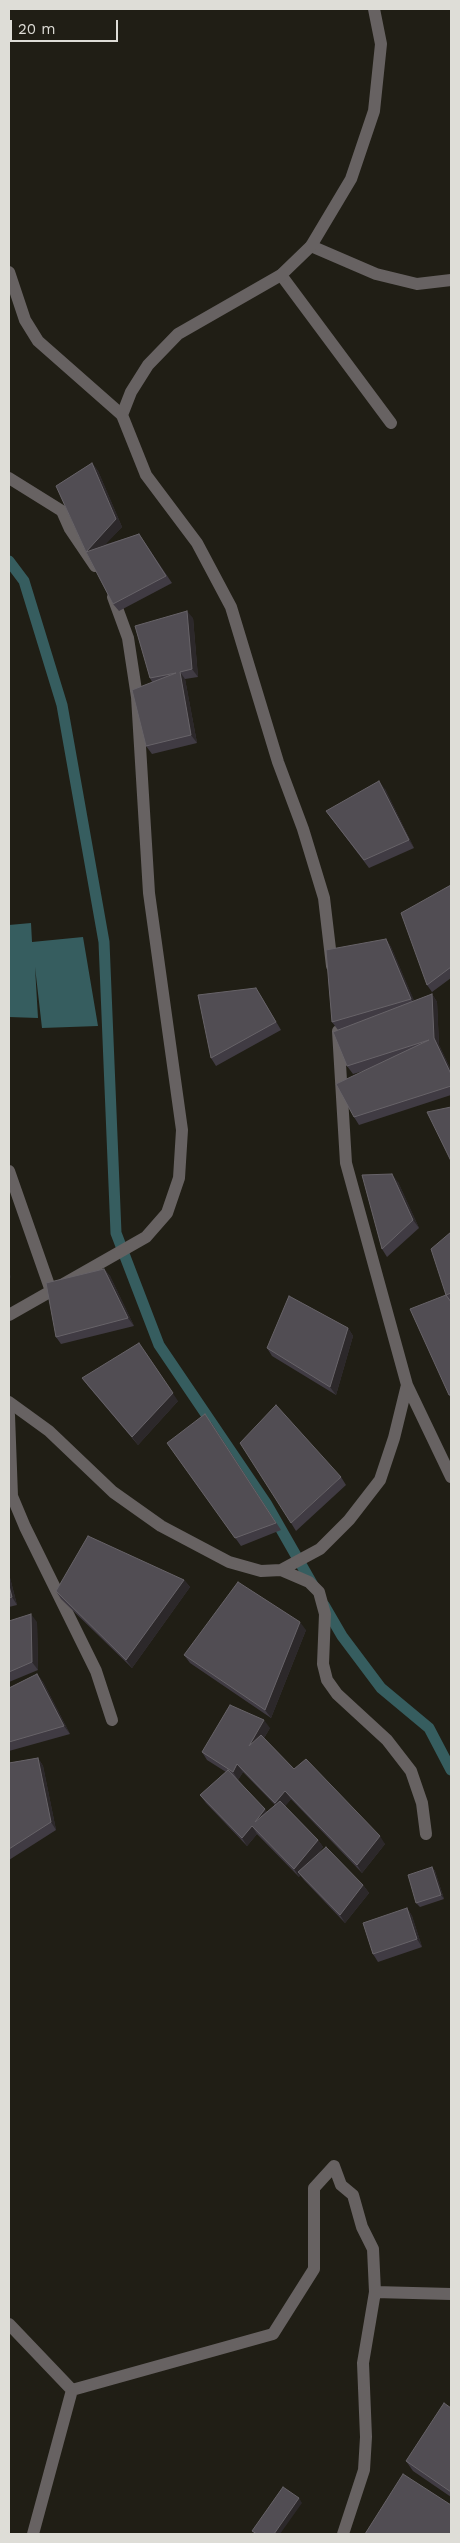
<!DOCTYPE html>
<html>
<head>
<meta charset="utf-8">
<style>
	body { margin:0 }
	#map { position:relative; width:460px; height:2543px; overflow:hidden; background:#201e15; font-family:"Work Sans",sans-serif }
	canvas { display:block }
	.frame { position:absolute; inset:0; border:10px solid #deddd7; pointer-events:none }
	.scale { position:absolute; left:10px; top:20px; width:108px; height:22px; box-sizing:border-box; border:2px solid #deddd7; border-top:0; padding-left:6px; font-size:15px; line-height:18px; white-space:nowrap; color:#deddd7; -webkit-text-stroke:4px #201e15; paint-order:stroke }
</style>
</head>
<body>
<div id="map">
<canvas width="460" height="2543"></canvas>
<div class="frame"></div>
<div class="scale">20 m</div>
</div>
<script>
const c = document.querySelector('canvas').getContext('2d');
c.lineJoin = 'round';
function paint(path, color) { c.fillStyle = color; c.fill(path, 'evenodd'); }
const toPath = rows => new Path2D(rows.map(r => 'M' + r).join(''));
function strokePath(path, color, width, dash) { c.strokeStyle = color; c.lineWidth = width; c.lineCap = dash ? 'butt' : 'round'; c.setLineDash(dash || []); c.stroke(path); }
paint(toPath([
	[31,923,32,942,83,937,98,1026,42,1028,35,967,38,1018,9,1017,9,925]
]), '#365d5f');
strokePath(toPath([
	[9,561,24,581,62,705,104,942,116,1233,159,1345,266,1503,314,1587],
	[324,1605,342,1636,381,1688,429,1728,451,1770]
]), '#365d5f', 11);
strokePath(toPath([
	[311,246,376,274,417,284,451,280],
	[9,272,25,320,38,341,122,415],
	[281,275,391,423],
	[9,478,62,511,70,529,95,566],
	[9,1171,51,1291],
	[9,1315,146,1237,167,1213,179,1178,182,1130,149,893,137,697,128,638,113,597]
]), '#676262', 12);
strokePath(toPath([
	[332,966,324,898,303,829,278,762,231,607,197,543,146,475,122,415,131,392,148,365,178,334,281,275,311,246,351,179,374,111,381,44,374,9],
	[407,1385,451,1477],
	[9,1402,49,1431,113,1492,161,1526,229,1562,261,1571,281,1570,320,1549,349,1520,380,1480,394,1438,407,1385,346,1163,338,1031],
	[9,1415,12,1496,25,1527,96,1671,112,1720],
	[281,1570,309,1582,319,1592,325,1614,323,1664,327,1680,337,1694,387,1740,411,1771,422,1803,426,1834],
	[375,2292,451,2294],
	[9,2324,72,2390],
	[33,2534,72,2390,273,2334,314,2269,314,2188,334,2166,341,2185,353,2195,362,2227,373,2249,375,2292,363,2363,366,2437,364,2470,343,2534]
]), '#676262', 12);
paint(toPath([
	[92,463,98,471,122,527,104,545,139,534,172,583,119,611,113,604,86,552,56,486],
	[193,618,198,677,185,679,197,743,152,754,146,746,152,682,150,678],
	[385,789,414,848,369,868,326,811],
	[451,885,451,978,432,992,427,985],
	[386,939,391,947,414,1001,432,994,437,1002,439,1045,451,1070,451,1095,359,1125,354,1117,367,1070,353,1074,347,1066,338,1030,332,1022],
	[261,996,281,1030,216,1066,211,1058],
	[398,1182,419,1228,387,1257,382,1249],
	[451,1232,451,1398,449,1395,446,1295],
	[104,1269,110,1276,134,1326,61,1344,56,1337],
	[348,1328,353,1336,336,1395,272,1356,267,1348],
	[82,1378,178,1401,138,1445,88,1386],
	[211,1422,281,1530,241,1546,167,1443],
	[341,1477,346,1485,296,1531,291,1523],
	[9,1574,17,1605,9,1607],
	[184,1580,190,1587,132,1668,61,1599,56,1591],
	[9,1621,37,1622,38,1670,9,1682],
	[306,1630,271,1718,190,1663,184,1655],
	[37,1674,43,1682,70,1734,9,1751,9,1688],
	[270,1728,264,1738,294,1769,385,1844,362,1873,291,1799,285,1806,318,1840,323,1847,317,1855,363,1885,369,1893,345,1923,304,1880,300,1875,299,1877,257,1834,247,1846,206,1803,200,1795,226,1772,207,1760,202,1752],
	[243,1772,275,1805,267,1812,238,1780],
	[38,1758,43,1766,56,1830,9,1860,9,1763],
	[432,1867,435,1871,444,1899,420,1907,416,1903],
	[407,1908,412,1916,422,1947,378,1962,373,1954],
	[451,2408,451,2497,413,2471,406,2461]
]), '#403b43');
paint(toPath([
	[92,463,98,471,122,527,91,560,86,552],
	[187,611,193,618,198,677,192,669],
	[180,672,185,679,197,743,191,735],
	[379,781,385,789,414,848,409,840],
	[386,939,391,947,417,1007,411,999],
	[432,994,437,1002,439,1045,451,1070,451,1074,434,1038],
	[392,1174,398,1182,419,1228,413,1220],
	[9,1269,11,1279,9,1275],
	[104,1269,110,1276,134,1326,128,1318],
	[348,1328,353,1336,336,1395,330,1387],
	[145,1351,178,1401,138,1445,132,1437],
	[9,1574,17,1605,12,1597,9,1586],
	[184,1580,190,1587,132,1668,126,1660],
	[31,1614,37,1622,38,1670,32,1662],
	[300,1622,306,1630,271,1718,265,1710],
	[37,1674,43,1682,70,1734,64,1726],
	[264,1720,270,1728,254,1754,249,1746],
	[38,1758,43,1766,56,1830,51,1822],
	[237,1764,243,1772,238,1780,233,1772],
	[285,1791,291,1799,281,1811,275,1803],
	[265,1809,271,1817,255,1822],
	[252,1826,257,1834,247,1846,242,1838],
	[380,1836,385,1844,362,1873,357,1865],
	[318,1840,323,1847,301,1875,298,1872,300,1875,299,1877,294,1869],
	[432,1867,435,1871,444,1899,441,1895],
	[363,1885,369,1893,345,1923,340,1915],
	[407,1908,412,1916,422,1947,417,1939],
	[299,2498,302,2503,280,2534,274,2534]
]), '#2c282a');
const building = toPath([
	[92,463,116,519,86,552,56,486,92,463],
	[139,534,166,576,113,604,86,552,139,534],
	[187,611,192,669,180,672,191,735,146,746,132,690,176,673,150,678,135,626,187,611],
	[379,781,409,840,364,860,326,811,379,781],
	[451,885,451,967,427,985,401,913,451,885],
	[386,939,411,999,332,1022,326,950,386,939],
	[256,988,276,1022,211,1058,198,995,256,988],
	[432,994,434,1038,451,1074,451,1086,354,1117,336,1084,429,1040,347,1066,333,1032,432,994],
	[451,1107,451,1161,427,1112,451,1107],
	[392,1174,413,1220,382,1249,362,1175,392,1174],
	[451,1232,451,1293,446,1295,431,1249,451,1232],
	[104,1269,128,1318,56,1337,46,1283,104,1269],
	[446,1295,451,1302,451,1395,449,1395,410,1309,446,1295],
	[289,1296,348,1328,330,1387,267,1348,289,1296],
	[139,1343,173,1393,132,1437,82,1378,139,1343],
	[276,1405,341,1477,291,1523,240,1443,276,1405],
	[205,1414,276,1523,235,1538,167,1443,205,1414],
	[88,1536,184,1580,126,1660,56,1591,88,1536],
	[238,1582,300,1622,265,1710,184,1655,238,1582],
	[9,1586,12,1597,9,1598,9,1586],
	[31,1614,32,1662,9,1672,9,1621,31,1614],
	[37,1674,64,1726,9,1742,9,1688,37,1674],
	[230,1705,264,1720,249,1746,261,1735,294,1769,306,1759,380,1836,357,1865,285,1791,275,1803,237,1764,233,1772,202,1752,230,1705],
	[38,1758,51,1822,9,1849,9,1763,38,1758],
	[228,1770,265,1809,255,1822,280,1801,318,1840,294,1869,252,1826,242,1838,200,1795,228,1770],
	[326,1847,363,1885,340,1915,298,1872,326,1847],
	[432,1867,441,1895,416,1903,408,1875,432,1867],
	[407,1908,417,1939,373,1954,363,1923,407,1908],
	[444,2403,451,2408,451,2492,406,2461,444,2403],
	[403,2474,451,2505,451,2534,365,2534,403,2474],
	[283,2487,299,2498,274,2534,257,2534,252,2531,283,2487]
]);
paint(building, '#514d53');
strokePath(building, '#676368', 1);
</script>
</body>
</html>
